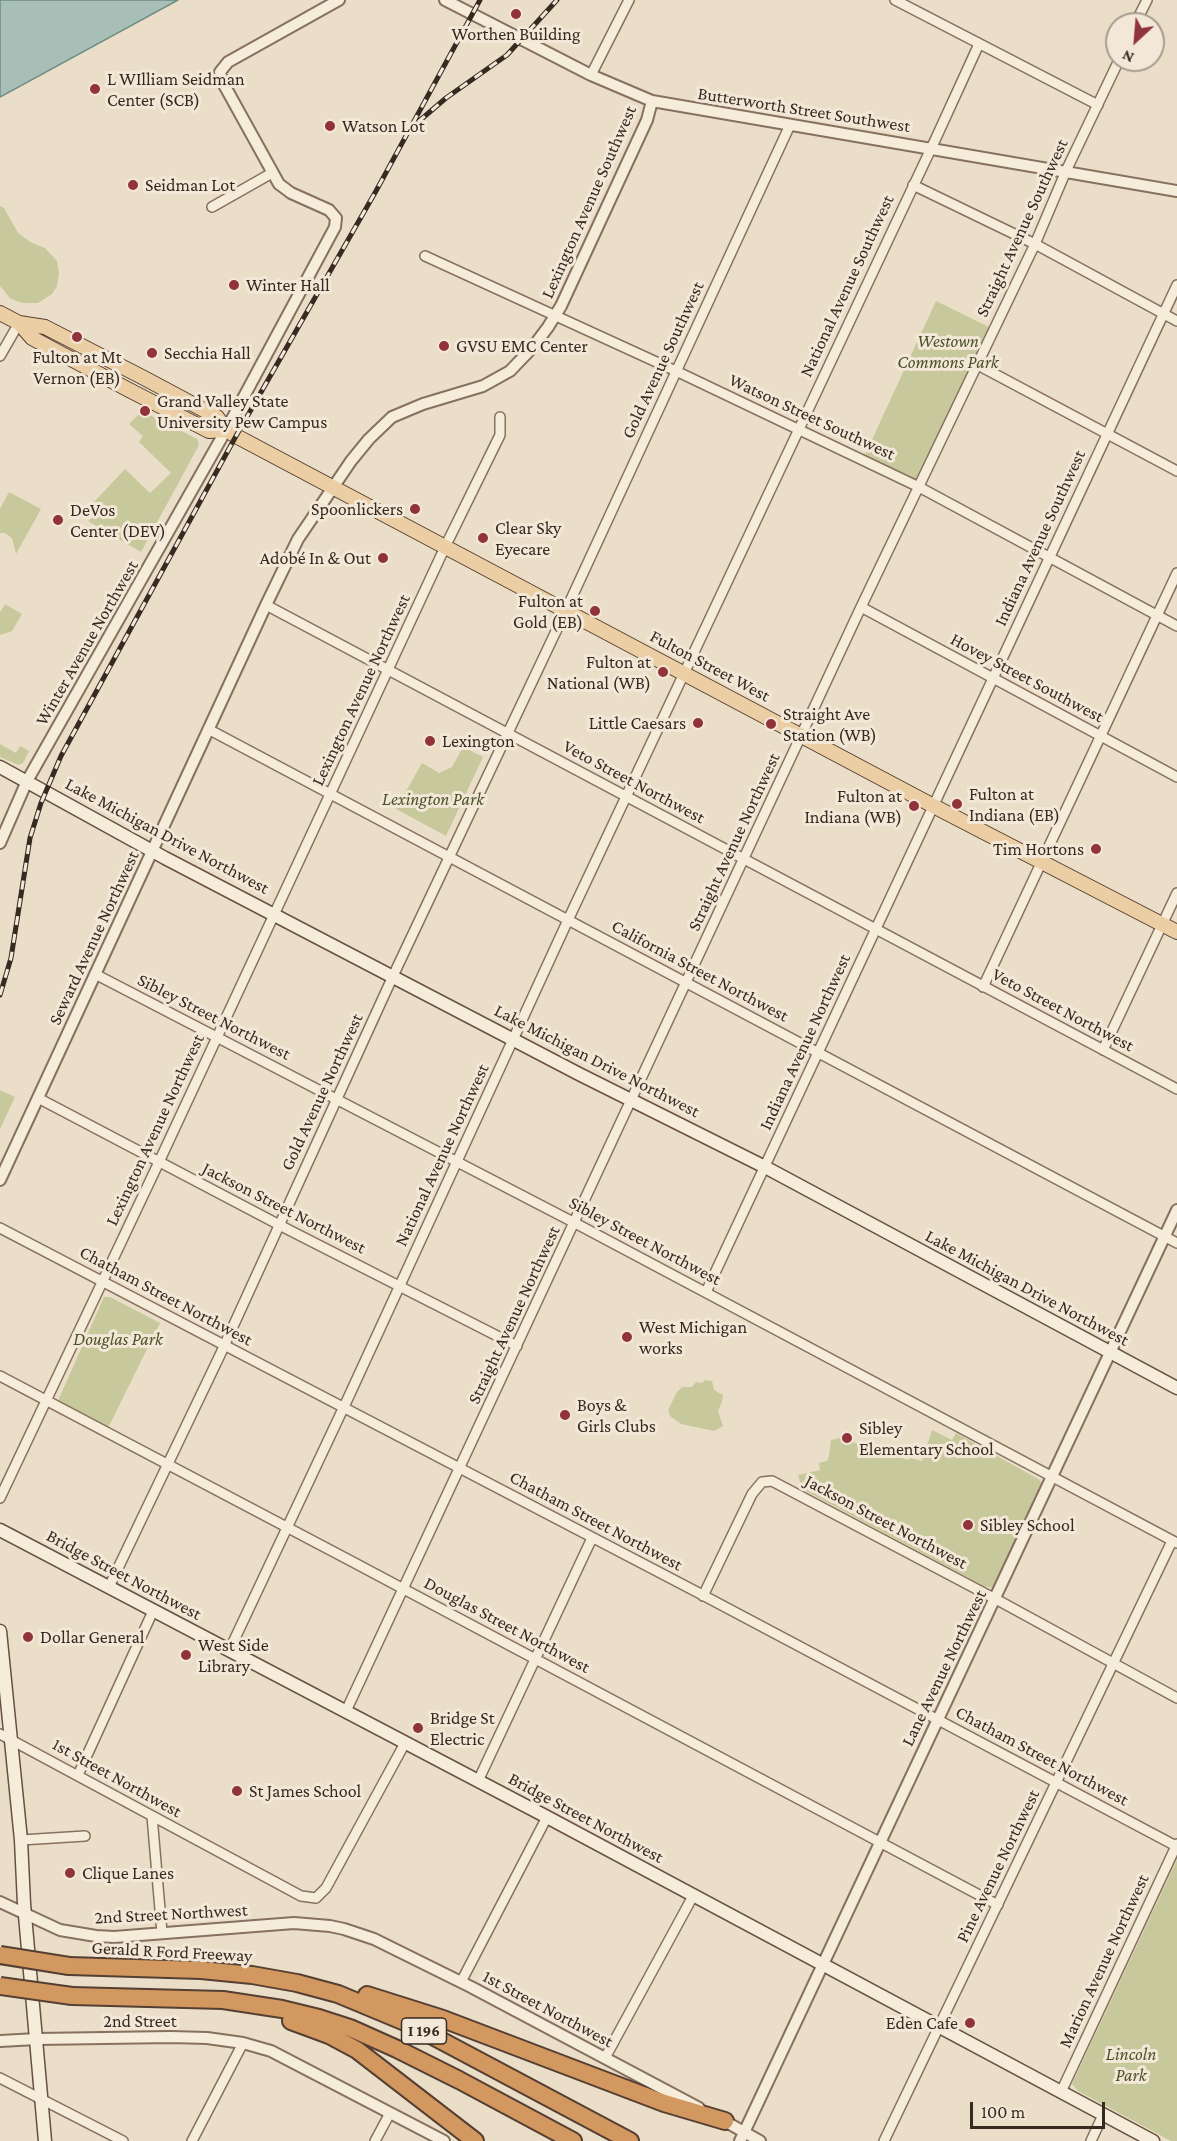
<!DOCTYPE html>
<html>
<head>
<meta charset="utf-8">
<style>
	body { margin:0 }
	#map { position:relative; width:1177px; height:2141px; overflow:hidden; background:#ebdec8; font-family:"Crimson Pro",serif }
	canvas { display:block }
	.north { position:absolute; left:1105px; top:12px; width:60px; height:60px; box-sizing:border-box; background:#f3e8d7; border:2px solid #a89c8e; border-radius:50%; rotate:206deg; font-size:16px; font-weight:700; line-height:24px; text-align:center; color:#372a21 }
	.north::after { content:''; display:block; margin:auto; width:21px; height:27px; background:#90333b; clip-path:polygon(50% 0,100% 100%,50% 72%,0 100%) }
	.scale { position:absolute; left:970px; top:2102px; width:135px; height:27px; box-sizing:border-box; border:3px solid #372a21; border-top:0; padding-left:8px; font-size:18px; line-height:21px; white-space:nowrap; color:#372a21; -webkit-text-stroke:4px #f3e8d7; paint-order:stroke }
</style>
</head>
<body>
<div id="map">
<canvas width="1177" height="2141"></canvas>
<div class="north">N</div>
<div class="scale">100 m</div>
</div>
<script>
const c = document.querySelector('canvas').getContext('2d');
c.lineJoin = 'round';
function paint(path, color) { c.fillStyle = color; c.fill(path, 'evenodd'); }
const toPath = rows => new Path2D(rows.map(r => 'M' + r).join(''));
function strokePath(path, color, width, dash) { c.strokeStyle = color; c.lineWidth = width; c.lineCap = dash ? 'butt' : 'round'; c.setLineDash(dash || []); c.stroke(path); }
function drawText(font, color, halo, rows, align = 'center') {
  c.font = font + ' "Crimson Pro",serif'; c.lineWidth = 6; c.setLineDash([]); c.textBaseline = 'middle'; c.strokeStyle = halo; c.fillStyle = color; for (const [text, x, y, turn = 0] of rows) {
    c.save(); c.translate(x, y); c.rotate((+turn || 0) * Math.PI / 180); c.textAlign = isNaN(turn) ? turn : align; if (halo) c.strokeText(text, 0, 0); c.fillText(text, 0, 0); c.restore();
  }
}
paint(toPath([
	[0,206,4,208,18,233,32,243,45,248,57,261,59,273,57,286,52,294,38,303,23,303,16,301,10,298,0,286],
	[936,301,993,329,919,487,863,459],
	[142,411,197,439,199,445,141,552,88,521,102,510,94,502,125,469,150,493,171,473,139,442,143,436,129,424],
	[9,492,41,509,16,554,12,538,5,533,0,533,0,509],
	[5,604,22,614,12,631,0,635,0,612],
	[0,744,16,753,20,746,29,751,23,763,18,765,0,757],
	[463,747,483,757,446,836,396,809,422,763,439,773,452,767],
	[0,1090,15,1097,0,1129],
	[104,1297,110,1297,160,1323,107,1430,57,1403],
	[705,1380,712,1381,714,1390,723,1395,722,1402,718,1411,723,1426,714,1431,681,1424,670,1416,668,1410,677,1392,682,1387,692,1387,696,1382,702,1383],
	[932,1430,952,1440,956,1433,1040,1480,1042,1487,993,1588,984,1586,802,1489,798,1475,820,1470,819,1463,827,1461,829,1456,831,1440,840,1438,908,1460,910,1458,922,1461],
	[1177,1860,1177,2141,1171,2141,1078,2091,1072,2084]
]), '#c7c99c');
const water = toPath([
	[0,0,178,0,0,97,0,0]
]);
paint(water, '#a8bfb7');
strokePath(water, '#6f8d83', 1.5);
const minor = toPath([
	[895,0,1098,105],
	[1135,24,1147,0],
	[591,75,629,0],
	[913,185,1035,244,1177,321],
	[212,207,272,173],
	[425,256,676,371,919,487,1177,626],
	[0,356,19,323],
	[976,364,1177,471],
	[266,605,1177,1089],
	[861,607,1177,777],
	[208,729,1177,1243],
	[95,974,575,1223,1177,1543],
	[983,987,1177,573],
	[1103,1050,1177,893],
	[38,1098,289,1230,517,1346],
	[0,1228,695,1591,1176,1846],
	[706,1292,1177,285],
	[0,1376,351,1561,998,1905],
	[0,1498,159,1162,445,547,500,435,500,417],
	[109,1587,220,1355,393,976,566,610,790,125],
	[703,1596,752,1494,762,1482,772,1481,1003,1603,1177,1698],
	[229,1651,349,1396,568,920,936,138,979,44],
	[346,1711,861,607,1035,244,1066,171,1119,60],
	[0,1734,301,1896,316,1898,326,1888,405,1743],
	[78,1775,153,1611],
	[478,1781,592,1538],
	[152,1816,162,1933],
	[21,1840,85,1836],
	[461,1982,547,1817],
	[605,2058,693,1896],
	[0,2078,123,2141],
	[1061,2092,1177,1844],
	[192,2141,243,2043],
	[375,2141,390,2113],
	[884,2141,1172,1541],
	[1091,2141,1103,2115]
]);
const tertiary = toPath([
	[445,0,591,75,652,101,1177,191],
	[0,843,27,781,226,430,335,227,336,218,329,210,291,193,279,184,222,81,220,72,228,62,339,0],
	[0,1180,266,605,298,539,351,461,369,439,392,417,423,404,483,386,510,371,533,347,548,327,561,306,647,120,652,101],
	[0,1902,60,1930,96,1936,114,1937,294,1923,330,1926,344,1929,374,1939,471,1987,699,2108],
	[0,2041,37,2039,171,2037,207,2038,243,2043,271,2051,444,2141],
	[721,2119,760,2141],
	[740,2141,1177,1210]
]);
const secondary = toPath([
	[0,767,165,858,579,1074,765,1167,1177,1388],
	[0,1530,547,1817,1153,2141],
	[0,1631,21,1840,24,1904,45,2141]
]);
const primary = toPath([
	[0,313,19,323,45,327,144,378,217,417,226,430,236,436,943,811,1177,932],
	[19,323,32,338,129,390,209,431,226,430]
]);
const motorway = toPath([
	[69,1966,201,1970,252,1975,297,1983,338,1994,410,2024,630,2141],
	[367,1995,443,2019,664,2103,725,2121],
	[72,1996,223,2000,282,2009,319,2018,350,2028,397,2049,459,2080,573,2141],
	[291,2021,329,2035,357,2050,475,2141]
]);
strokePath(minor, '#86705e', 12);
strokePath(tertiary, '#86705e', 14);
strokePath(secondary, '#675141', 15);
strokePath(primary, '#543f32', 16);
strokePath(motorway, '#543f32', 20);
strokePath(minor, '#f6ecda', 9);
strokePath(tertiary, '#f6ecda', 10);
strokePath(secondary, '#f6ecda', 12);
strokePath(primary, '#ebcea3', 14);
strokePath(motorway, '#d39760', 16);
const rail = toPath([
	[418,122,446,98,507,55,557,0],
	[0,995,11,958,30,838,41,803,61,756,236,436,376,191,480,0]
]);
strokePath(rail, '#372a21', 5);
strokePath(rail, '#f3e8d7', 3, [9]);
const motorwayBridge = toPath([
	[0,1955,69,1966],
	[0,1986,72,1996]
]);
strokePath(motorwayBridge, '#543f32', 20, []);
strokePath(motorwayBridge, '#d39760', 16);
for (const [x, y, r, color] of [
	[516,14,6,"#90333b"],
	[95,89,6,"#90333b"],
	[330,126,6,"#90333b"],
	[133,185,6,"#90333b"],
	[234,285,6,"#90333b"],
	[77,337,6,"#90333b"],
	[444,346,6,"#90333b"],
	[152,353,6,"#90333b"],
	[145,411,6,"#90333b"],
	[415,509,6,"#90333b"],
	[58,520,6,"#90333b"],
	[483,538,6,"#90333b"],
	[383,558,6,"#90333b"],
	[595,611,6,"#90333b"],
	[663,672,6,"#90333b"],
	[698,723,6,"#90333b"],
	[771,724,6,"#90333b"],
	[430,741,6,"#90333b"],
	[957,804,6,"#90333b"],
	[914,806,6,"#90333b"],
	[1096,849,6,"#90333b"],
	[627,1337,6,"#90333b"],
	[565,1415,6,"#90333b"],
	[847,1438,6,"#90333b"],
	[968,1525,6,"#90333b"],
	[28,1637,6,"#90333b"],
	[186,1655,6,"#90333b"],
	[418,1728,6,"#90333b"],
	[237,1791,6,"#90333b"],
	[70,1873,6,"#90333b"],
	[970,2023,6,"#90333b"]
]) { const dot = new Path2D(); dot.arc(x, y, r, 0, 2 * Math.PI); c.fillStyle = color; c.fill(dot); strokePath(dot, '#f3e8d7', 2); }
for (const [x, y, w] of [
	[424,2031,45]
]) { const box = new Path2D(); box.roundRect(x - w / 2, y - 13, w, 26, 4.5); c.fillStyle = '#f3e8d7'; c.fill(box); strokePath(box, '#372a21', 1.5); }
drawText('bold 16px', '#372a21', null, [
	["I 196",424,2031]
]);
drawText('18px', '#372a21', '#f3e8d7', [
	["Worthen Building",516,34,"center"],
	["L WIlliam Seidman",107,79],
	["Center (SCB)",107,100],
	["Watson Lot",342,126],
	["Seidman Lot",145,185],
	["Winter Hall",246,285],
	["GVSU EMC Center",456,346],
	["Secchia Hall",164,353],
	["Fulton at Mt",77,357,"center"],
	["Vernon (EB)",77,378,"center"],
	["Grand Valley State",157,401],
	["University Pew Campus",157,422],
	["Spoonlickers",403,509,"right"],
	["DeVos",70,510],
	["Center (DEV)",70,531],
	["Clear Sky",495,528],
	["Eyecare",495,549],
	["Adobé In & Out",371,558,"right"],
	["Fulton at",583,601,"right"],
	["Gold (EB)",583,622,"right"],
	["Fulton at",651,662,"right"],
	["National (WB)",651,683,"right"],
	["Straight Ave",783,714],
	["Station (WB)",783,735],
	["Little Caesars",686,723,"right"],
	["Lexington",442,741],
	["Fulton at",969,794],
	["Indiana (EB)",969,815],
	["Fulton at",902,796,"right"],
	["Indiana (WB)",902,817,"right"],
	["Tim Hortons",1084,849,"right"],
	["West Michigan",639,1327],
	["works",639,1348],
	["Boys &",577,1405],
	["Girls Clubs",577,1426],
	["Sibley",859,1428],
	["Elementary School",859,1449],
	["Sibley School",980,1525],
	["Dollar General",40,1637],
	["West Side",198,1645],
	["Library",198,1666],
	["Bridge St",430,1718],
	["Electric",430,1739],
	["St James School",249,1791],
	["Clique Lanes",82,1873],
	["Eden Cafe",958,2023,"right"]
], 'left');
drawText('18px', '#372a21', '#f3e8d7', [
	["Butterworth Street Southwest",804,110,9],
	["Lexington Avenue Southwest",589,202,-66],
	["Straight Avenue Southwest",1022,228,-65],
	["National Avenue Southwest",847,286,-65],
	["Gold Avenue Southwest",663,360,-65],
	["Watson Street Southwest",812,417,25],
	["Indiana Avenue Southwest",1040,538,-65],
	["Winter Avenue Northwest",87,643,-60],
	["Fulton Street West",710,666,28],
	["Hovey Street Southwest",1027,678,28],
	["Lexington Avenue Northwest",361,690,-65],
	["Veto Street Northwest",634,782,28],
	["Lake Michigan Drive Northwest",167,836,28],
	["Straight Avenue Northwest",734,842,-65],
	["Seward Avenue Northwest",94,938,-65],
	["California Street Northwest",700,971,28],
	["Veto Street Northwest",1063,1010,28],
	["Sibley Street Northwest",214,1017,27],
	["Indiana Avenue Northwest",805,1042,-65],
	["Lake Michigan Drive Northwest",597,1061,27],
	["Gold Avenue Northwest",322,1092,-65],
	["Lexington Avenue Northwest",155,1130,-65],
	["National Avenue Northwest",442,1155,-65],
	["Jackson Street Northwest",284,1208,27],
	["Sibley Street Northwest",645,1241,28],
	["Lake Michigan Drive Northwest",1027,1288,28],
	["Chatham Street Northwest",166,1296,28],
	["Straight Avenue Northwest",514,1315,-65],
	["Chatham Street Northwest",596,1521,28],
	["Jackson Street Northwest",886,1522,28],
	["Bridge Street Northwest",124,1575,28],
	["Douglas Street Northwest",507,1625,28],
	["Lane Avenue Northwest",944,1668,-64],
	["Chatham Street Northwest",1042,1756,28],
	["1st Street Northwest",117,1778,29],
	["Bridge Street Northwest",586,1818,28],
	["Pine Avenue Northwest",998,1866,-64],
	["2nd Street Northwest",171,1914,-3],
	["Gerald R Ford Freeway",172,1952,3],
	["Marion Avenue Northwest",1104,1961,-65],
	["1st Street Northwest",548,2009,28],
	["2nd Street",140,2021]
]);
drawText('italic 18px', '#4b5229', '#f3e8d7', [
	["Westown",948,341],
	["Commons Park",948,362],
	["Lexington Park",433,799],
	["Douglas Park",118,1339],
	["Lincoln",1131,2054],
	["Park",1131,2075]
]);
</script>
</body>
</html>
